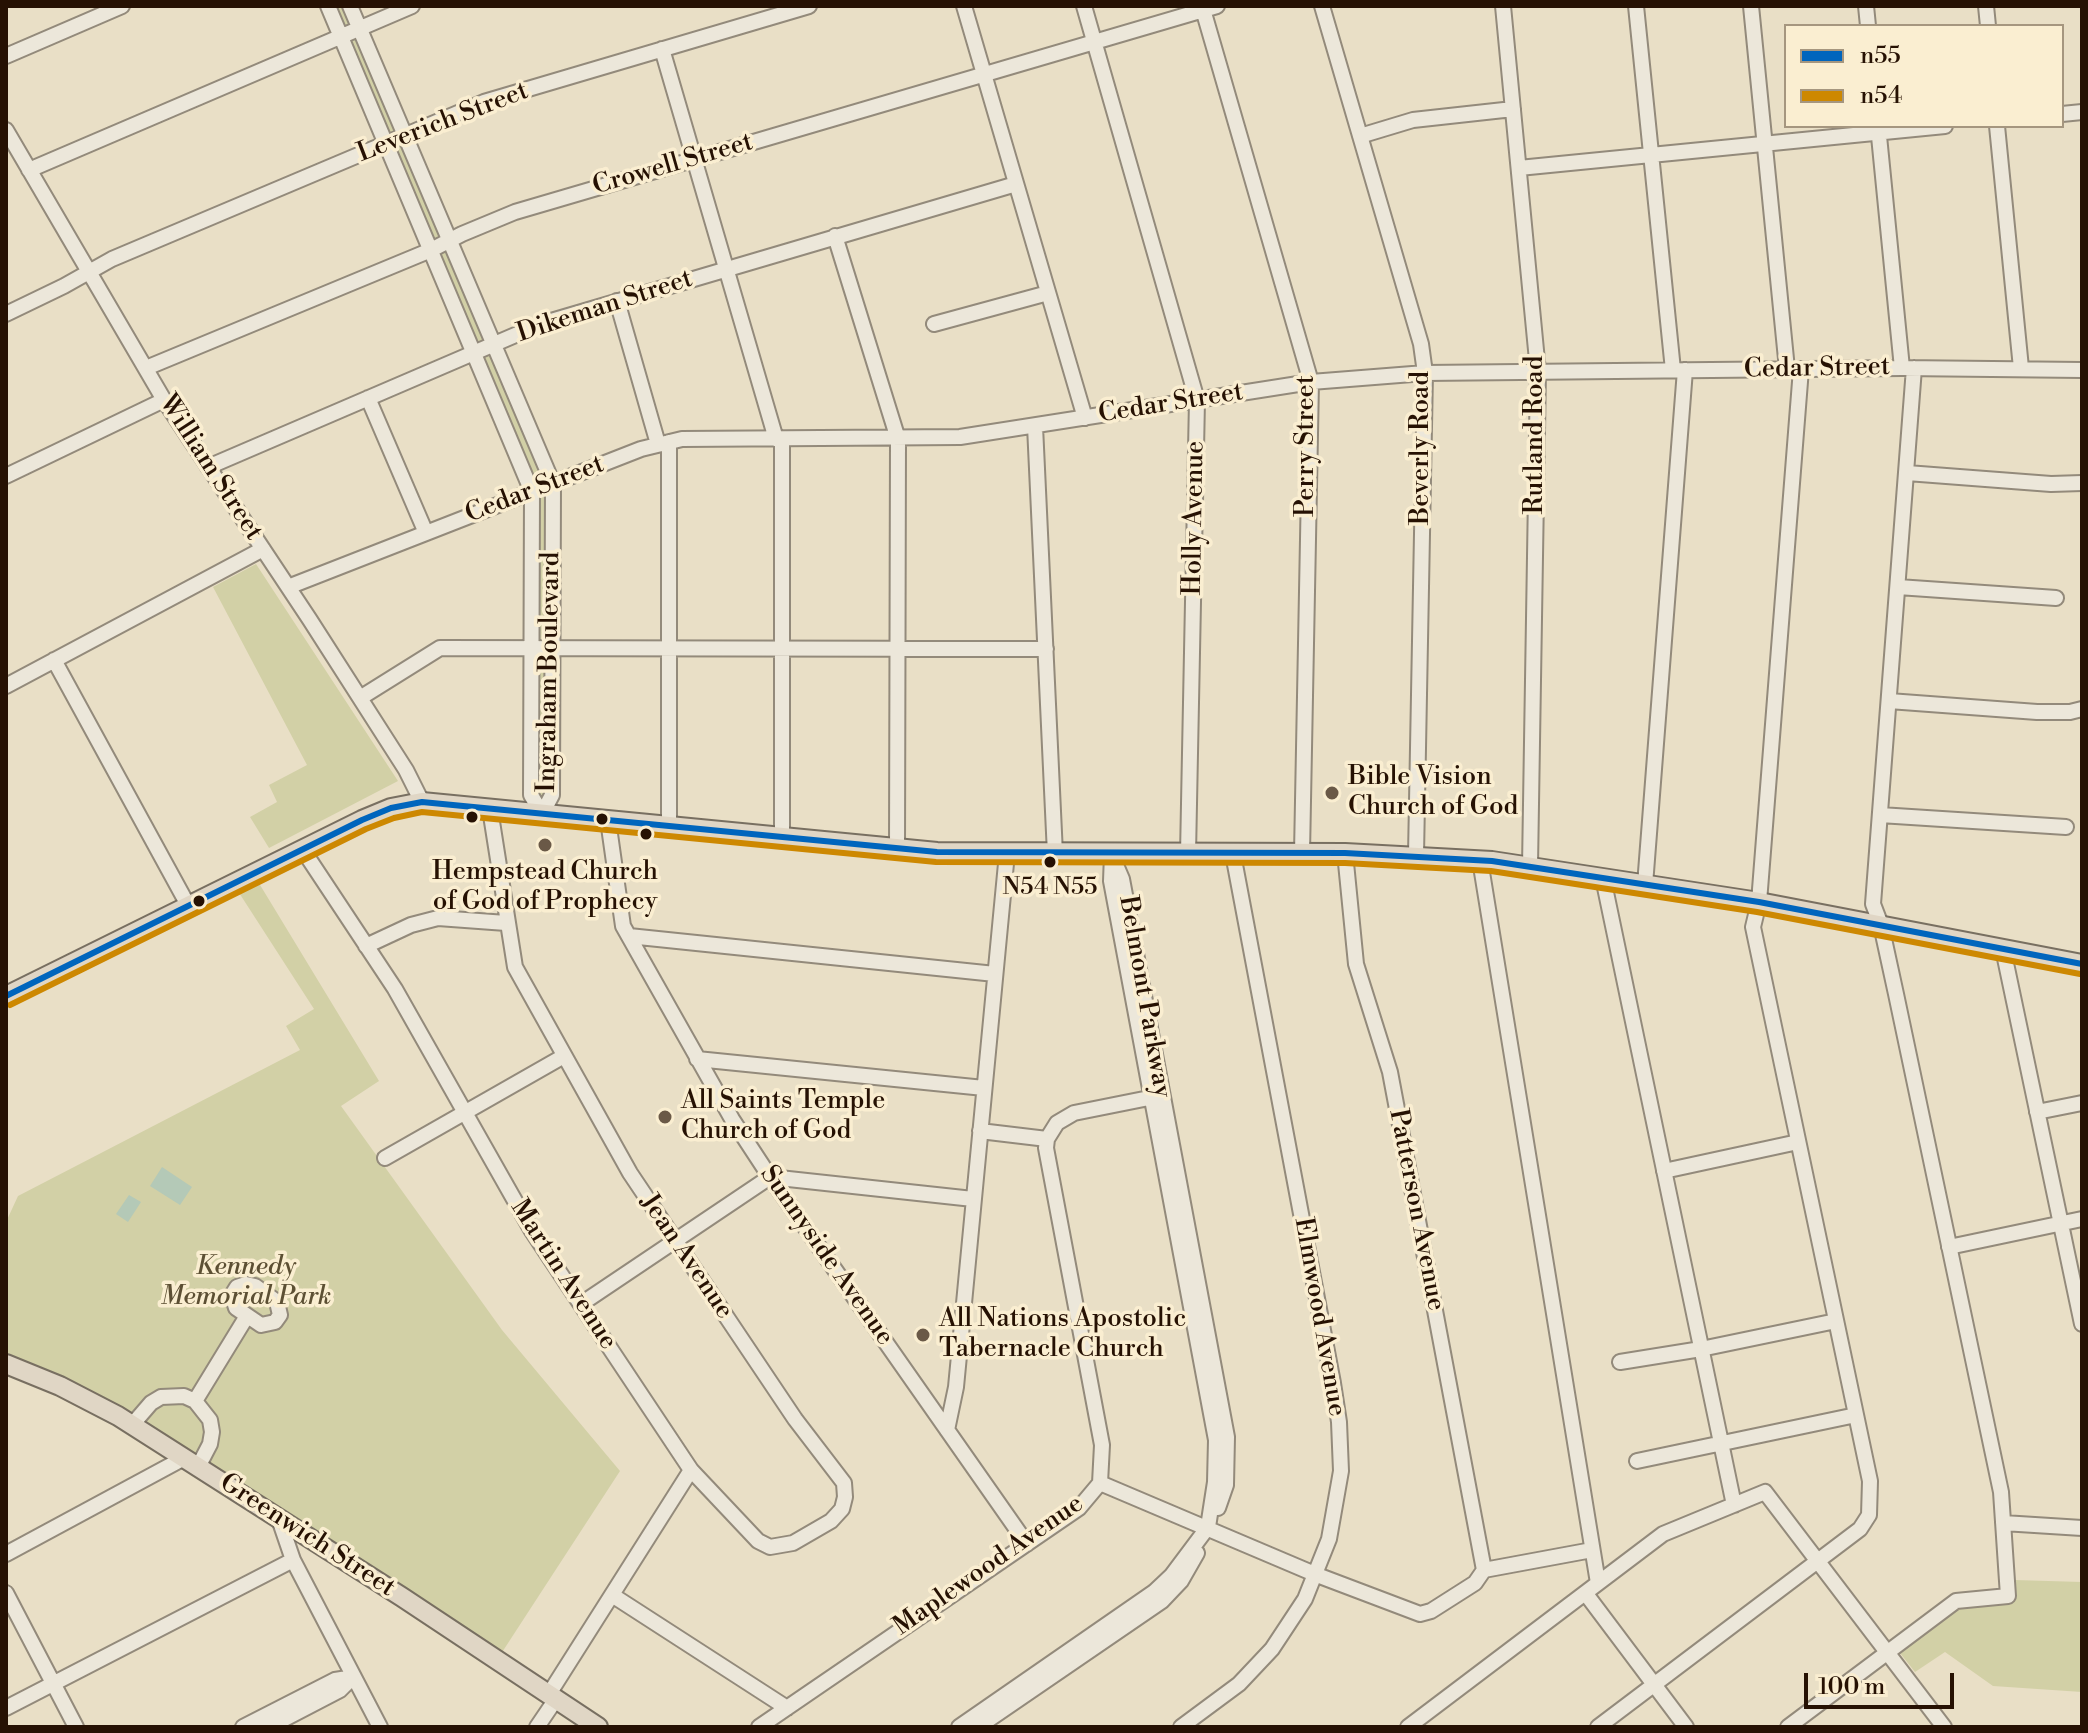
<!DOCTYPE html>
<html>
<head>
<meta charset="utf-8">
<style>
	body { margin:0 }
	#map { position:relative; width:2088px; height:1733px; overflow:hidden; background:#e9dfc6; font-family:"Libre Bodoni",serif }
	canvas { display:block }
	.frame { position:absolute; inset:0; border:8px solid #261103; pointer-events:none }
	.legend { position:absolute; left:1784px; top:24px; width:280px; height:104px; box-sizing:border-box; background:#faeed1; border:2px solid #a5967f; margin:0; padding:10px 14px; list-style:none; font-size:24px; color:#261103 }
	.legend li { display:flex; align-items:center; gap:16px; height:40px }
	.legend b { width:40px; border:2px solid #a5967f }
	.scale { position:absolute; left:1804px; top:1673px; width:150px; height:36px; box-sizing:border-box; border:4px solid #261103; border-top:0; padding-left:10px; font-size:24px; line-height:28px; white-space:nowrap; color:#261103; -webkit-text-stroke:6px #faeed1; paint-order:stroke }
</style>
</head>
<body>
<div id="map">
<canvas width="2088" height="1733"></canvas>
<div class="frame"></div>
<ul class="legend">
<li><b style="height:10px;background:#0065bd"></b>n55</li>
<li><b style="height:10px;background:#cd8801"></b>n54</li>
</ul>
<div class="scale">100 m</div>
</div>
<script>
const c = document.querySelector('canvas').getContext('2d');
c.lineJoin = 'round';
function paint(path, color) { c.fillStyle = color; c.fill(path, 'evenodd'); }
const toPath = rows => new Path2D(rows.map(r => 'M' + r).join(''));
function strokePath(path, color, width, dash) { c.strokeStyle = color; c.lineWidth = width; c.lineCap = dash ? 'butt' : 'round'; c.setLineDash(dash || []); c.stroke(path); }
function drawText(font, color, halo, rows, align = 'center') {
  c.font = font + ' "Libre Bodoni",serif'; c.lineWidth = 7; c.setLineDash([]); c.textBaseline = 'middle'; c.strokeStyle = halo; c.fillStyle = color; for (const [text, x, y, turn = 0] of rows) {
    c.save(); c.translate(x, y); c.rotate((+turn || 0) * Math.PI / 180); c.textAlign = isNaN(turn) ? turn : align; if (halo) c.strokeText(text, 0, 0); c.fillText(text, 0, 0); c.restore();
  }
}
paint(toPath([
	[328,6,350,6,553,484,552,795,542,814,531,795,532,492],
	[256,564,398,781,269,848,250,817,277,802,269,785,307,765,213,587],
	[254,875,379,1081,341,1106,502,1330,620,1471,497,1660,249,1499,6,1364,6,1222,18,1196,300,1050,286,1026,314,1009,234,885],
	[2014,1580,2082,1582,2082,1692,1993,1686,1945,1652,1915,1672,1900,1653,1900,1649,1960,1605,2015,1599]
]), '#d2d0a6');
paint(toPath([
	[162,1167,192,1187,180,1205,150,1186],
	[129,1195,141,1202,128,1222,116,1214]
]), '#b4c9b7');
const minor = toPath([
	[328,6,532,492,531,795,542,814],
	[350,6,553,484,552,795,542,814],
	[964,6,1085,418],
	[1084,6,1197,400,1188,854],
	[1202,6,1311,382,1302,853],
	[1322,6,1421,344,1425,373,1416,855],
	[1503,6,1538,371,1530,866],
	[1636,6,1673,370],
	[1751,6,1787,369],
	[1866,6,1868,26],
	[1986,6,1988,26],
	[662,49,776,439],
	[6,56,122,6],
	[2062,114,2082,112],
	[1878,126,1902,368],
	[1997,126,2021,368],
	[6,130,164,400,310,620,406,770,422,802],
	[1360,136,1413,120,1513,109],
	[1519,168,1945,126],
	[29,170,412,6],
	[835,236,898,439,897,848],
	[617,301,658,444],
	[6,314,64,286,112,259,484,102,809,6],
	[934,324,1048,293],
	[146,368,431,250,462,234,515,212,1217,6],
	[368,398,426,533],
	[1035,426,1055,854],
	[782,439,782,837],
	[669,442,669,826],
	[208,467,541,324,1016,184],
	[1907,473,2051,484,2082,483],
	[6,476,164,400],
	[288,587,641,449,682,439,960,437,1311,382,1425,373,1902,368,2082,370],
	[1898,587,2056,598],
	[54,660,189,907],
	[6,686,263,549],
	[360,698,440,648,1046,649],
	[1889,701,2037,712,2070,712,2082,709],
	[1880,815,2066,827],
	[608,820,623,926,732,1119,770,1177,1027,1544],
	[303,850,395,989,532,1231,691,1470,758,1541,770,1547,793,1543,831,1521,842,1509,845,1497,844,1483,795,1419,630,1173,515,967,490,809],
	[1345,853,1356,964,1390,1072,1484,1570],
	[1113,858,1122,879,1227,1437,1226,1485,1218,1508],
	[1480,860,1598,1583],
	[1603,878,1734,1505],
	[1645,885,1685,370],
	[629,936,995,974],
	[366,946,411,925,438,918,506,923],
	[2003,949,2082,1324],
	[697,1059,984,1088],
	[2037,1112,2082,1103],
	[980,1131,1047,1139],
	[385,1158,564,1056],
	[1664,1171,1798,1142],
	[1949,1247,2082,1219],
	[246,1284,255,1286,277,1302,280,1315,275,1322,261,1325,236,1308,232,1295,237,1287,246,1284],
	[581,1304,770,1177,973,1199],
	[1620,1362,1701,1349,1836,1321],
	[195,1401,247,1316],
	[132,1425,151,1403,161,1397,184,1396,195,1401,210,1420,212,1432,210,1444,198,1467],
	[947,1430,956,1387,1007,853],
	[1637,1461,1856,1415],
	[1100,1483,1317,1575,1420,1614,1431,1611,1475,1583,1484,1570,1592,1550],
	[279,1519,293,1560,380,1727],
	[2003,1523,2082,1528],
	[6,1554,184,1458],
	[6,1593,76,1727],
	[1586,1594,1686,1727],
	[612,1595,787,1708],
	[549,1694,691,1470],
	[6,1708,293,1560],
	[243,1727,335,1680,354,1677],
	[269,1727,340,1690,353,1677],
	[537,1727,556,1699],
	[759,1727,1079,1508,1100,1483,1102,1445,1046,1148,1047,1139,1057,1123,1074,1113,1159,1096],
	[959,1727,1154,1592,1172,1575,1208,1527,1215,1482,1216,1440,1111,881,1112,854],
	[978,1727,1162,1601,1181,1581,1197,1553],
	[1181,1727,1239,1684,1272,1649,1305,1599,1329,1539,1341,1471,1339,1422,1333,1383,1233,854],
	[1408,1727,1663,1534,1765,1492,1944,1727],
	[1598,1727,1860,1529,1869,1515,1870,1481,1753,927,1759,902,1801,369],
	[1788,1727,1956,1601,2008,1596,2001,1492,1896,994,1881,925,1873,904,1914,368]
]);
const major = toPath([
	[6,996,362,820,391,808,422,802,937,852,1345,853,1492,861,1759,902,2082,964],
	[6,1364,60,1386,118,1416,402,1597,598,1727]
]);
strokePath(minor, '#938a7b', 18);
strokePath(major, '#786f61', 22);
strokePath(minor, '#ece7da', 14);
strokePath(major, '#e0d6c5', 18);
strokePath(toPath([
	[6,996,362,820,391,808,422,802,937,852,1345,853,1492,861,1759,902,2082,964]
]), '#0065bd', 6);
strokePath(toPath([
	[10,1005,366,829,394,818,422,812,936,862,1345,863,1491,871,1757,912,2080,974]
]), '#cd8801', 6);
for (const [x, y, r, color] of [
	[1332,793,8,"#6a5947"],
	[472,817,7,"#261103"],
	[602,819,7,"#261103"],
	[646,834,7,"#261103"],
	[545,845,8,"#6a5947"],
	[1050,862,7,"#261103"],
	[199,901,7,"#261103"],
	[665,1117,8,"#6a5947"],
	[923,1335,8,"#6a5947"]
]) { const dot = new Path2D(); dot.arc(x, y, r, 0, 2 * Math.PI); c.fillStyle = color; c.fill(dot); strokePath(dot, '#faeed1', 3); }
drawText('24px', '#261103', '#faeed1', [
	["N54 N55",1050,888]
]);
drawText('26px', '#261103', '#faeed1', [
	["Leverich Street",443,123,-21],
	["Crowell Street",673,165,-16],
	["Dikeman Street",605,307,-18],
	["Cedar Street",1817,369,-1],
	["Cedar Street",1171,404,-9],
	["Rutland Road",1536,435,-90],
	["Perry Street",1307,446,-90],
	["Beverly Road",1422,448,-90],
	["William Street",210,468,57],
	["Cedar Street",535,490,-21],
	["Holly Avenue",1195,518,-89],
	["Ingraham Boulevard",550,672,-89],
	["Belmont Parkway",1144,997,80],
	["Patterson Avenue",1416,1210,79],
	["Sunnyside Avenue",826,1256,55],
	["Jean Avenue",686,1257,56],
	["Martin Avenue",563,1275,57],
	["Elmwood Avenue",1319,1317,80],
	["Greenwich Street",307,1536,33],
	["Maplewood Avenue",989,1566,-35]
]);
drawText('26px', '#261103', '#faeed1', [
	["Bible Vision",1348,778],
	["Church of God",1348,808],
	["Hempstead Church",545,873,"center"],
	["of God of Prophecy",545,903,"center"],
	["All Saints Temple",681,1102],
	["Church of God",681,1132],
	["All Nations Apostolic",939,1320],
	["Tabernacle Church",939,1350]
], 'left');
drawText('italic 26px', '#5c4f33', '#faeed1', [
	["Kennedy",246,1268],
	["Memorial Park",246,1298]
]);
</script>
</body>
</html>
